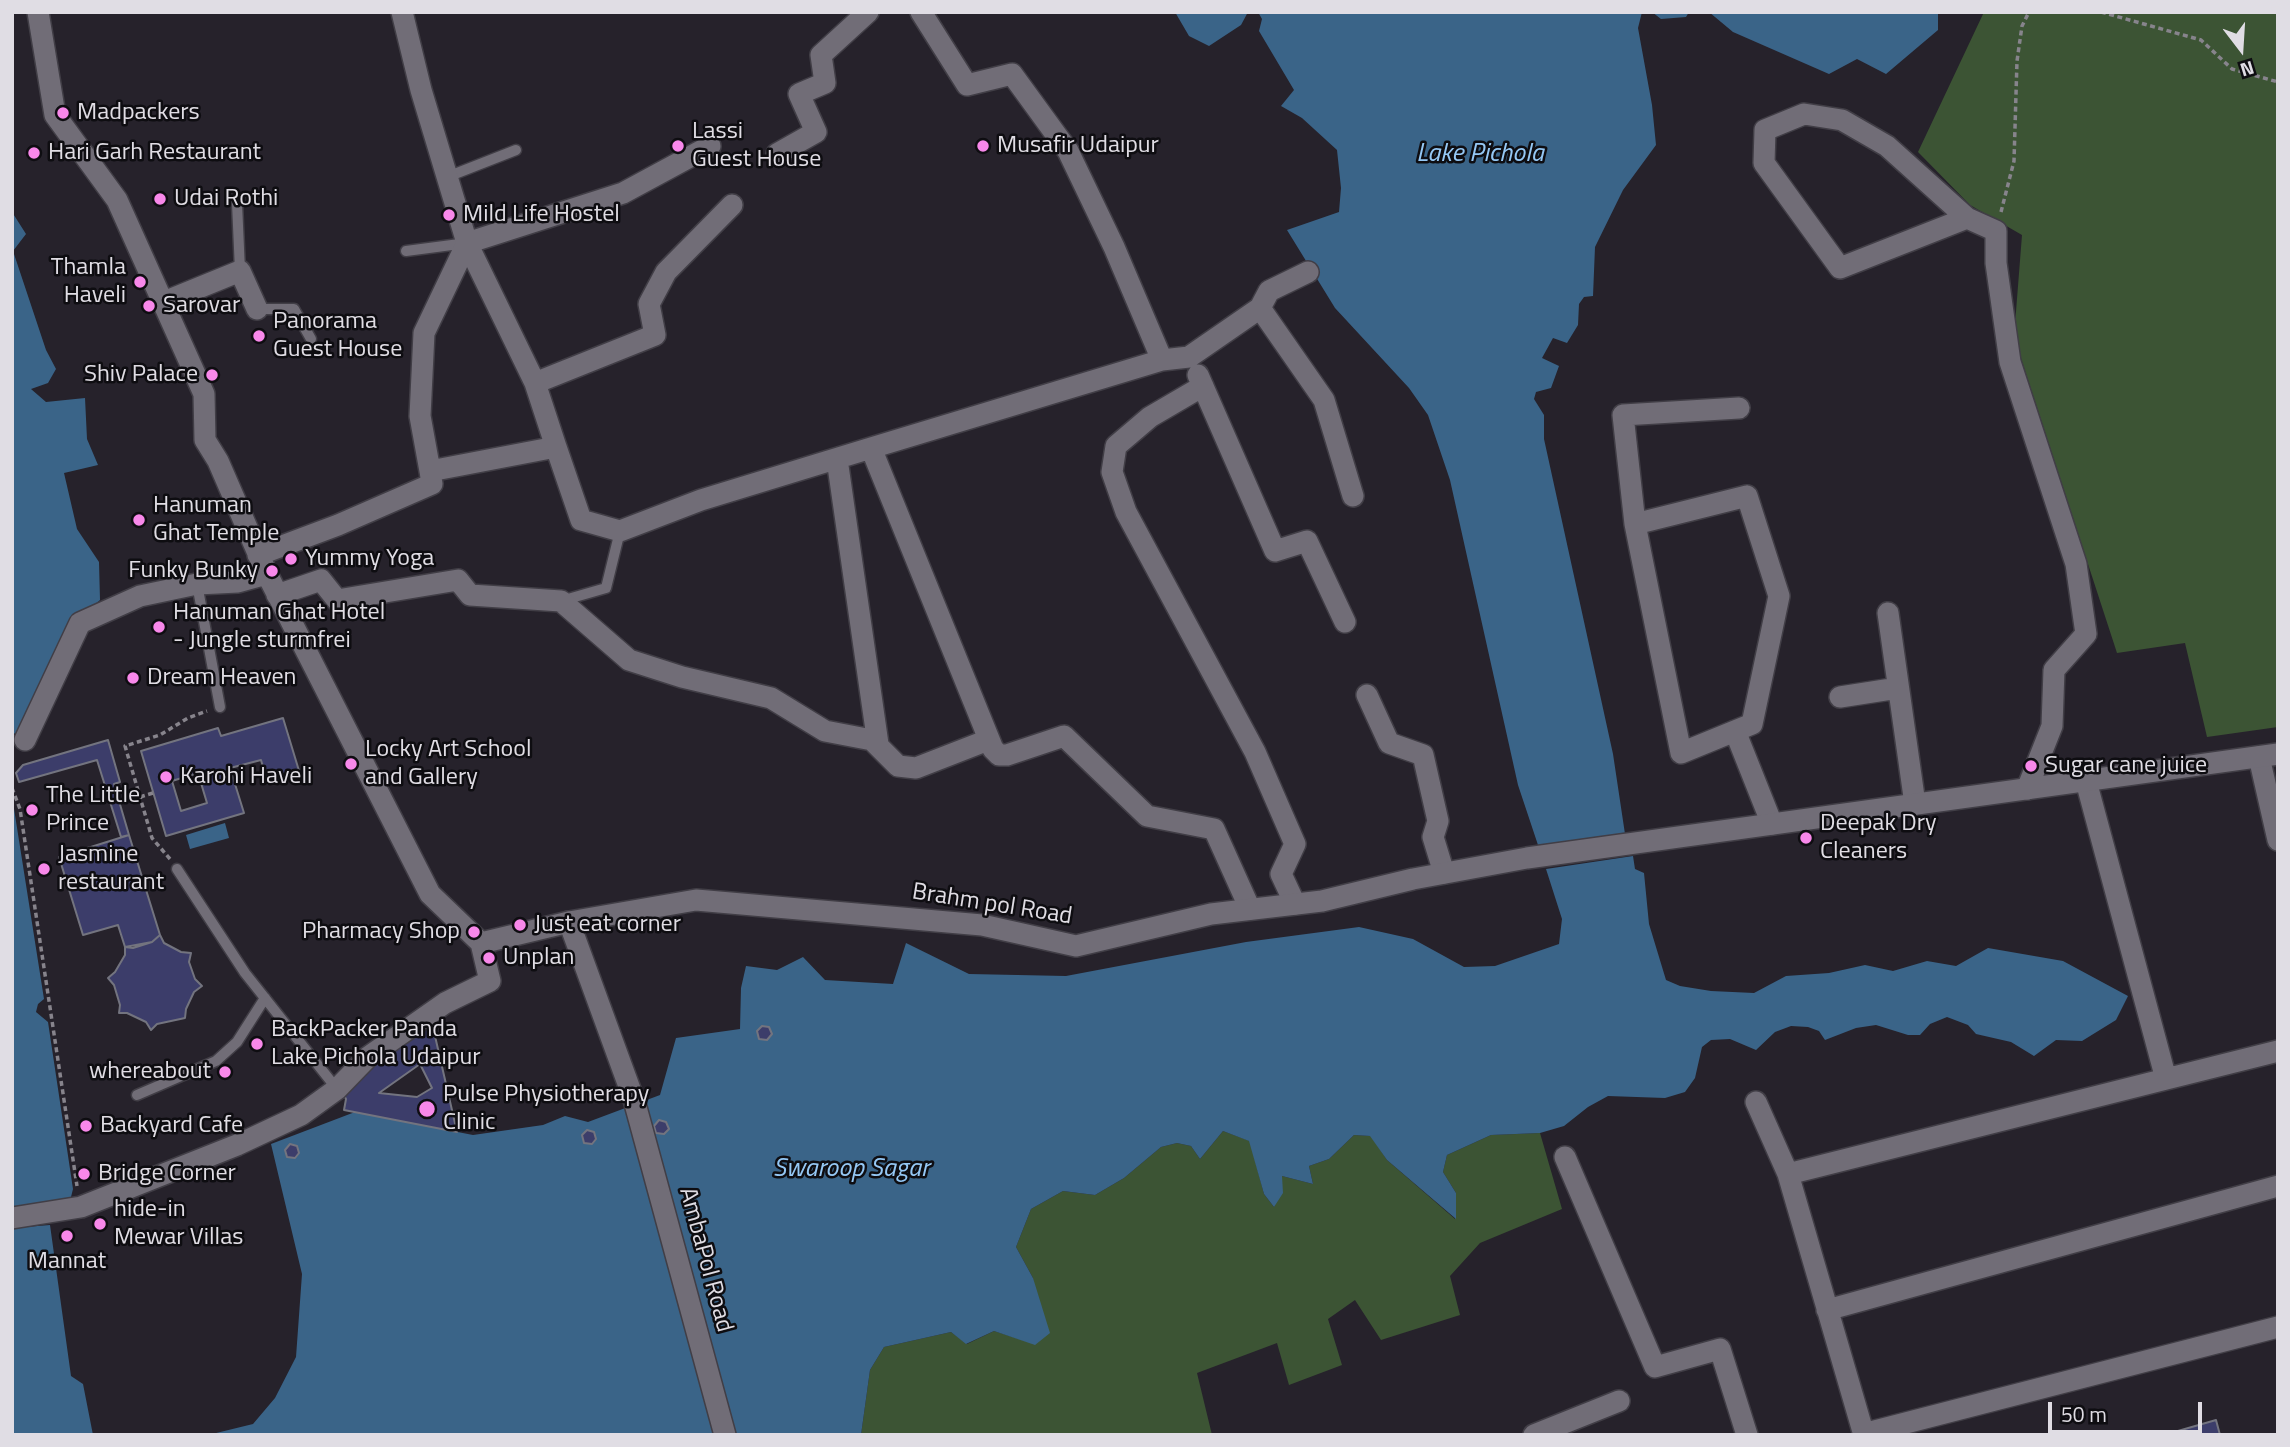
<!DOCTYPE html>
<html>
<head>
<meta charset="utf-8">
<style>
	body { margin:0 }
	#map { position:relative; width:2290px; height:1447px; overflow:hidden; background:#26222b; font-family:"Titillium Web",sans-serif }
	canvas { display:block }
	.frame { position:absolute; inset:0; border:14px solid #e0dde4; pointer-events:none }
	.north { position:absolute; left:2206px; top:14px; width:70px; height:70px; -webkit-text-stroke:5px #0e0d11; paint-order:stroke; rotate:163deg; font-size:19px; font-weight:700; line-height:28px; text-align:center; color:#e0dde4 }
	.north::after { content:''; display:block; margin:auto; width:24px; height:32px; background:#e0dde4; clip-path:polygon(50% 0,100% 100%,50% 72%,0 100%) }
	.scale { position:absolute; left:2048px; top:1402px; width:154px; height:32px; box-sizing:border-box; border:4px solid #e0dde4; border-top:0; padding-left:9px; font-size:21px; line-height:24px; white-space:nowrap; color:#e0dde4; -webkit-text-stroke:5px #0e0d11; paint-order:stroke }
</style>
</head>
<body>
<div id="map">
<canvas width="2290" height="1447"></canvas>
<div class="frame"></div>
<div class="north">N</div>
<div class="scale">50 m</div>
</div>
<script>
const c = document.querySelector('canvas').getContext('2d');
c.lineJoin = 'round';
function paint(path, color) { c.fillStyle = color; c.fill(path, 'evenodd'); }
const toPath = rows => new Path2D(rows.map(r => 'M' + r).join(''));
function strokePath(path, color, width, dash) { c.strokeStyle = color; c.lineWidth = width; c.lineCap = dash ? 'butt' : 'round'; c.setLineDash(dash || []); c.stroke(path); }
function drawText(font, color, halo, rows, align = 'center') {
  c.font = font + ' "Titillium Web",sans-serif'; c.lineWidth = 5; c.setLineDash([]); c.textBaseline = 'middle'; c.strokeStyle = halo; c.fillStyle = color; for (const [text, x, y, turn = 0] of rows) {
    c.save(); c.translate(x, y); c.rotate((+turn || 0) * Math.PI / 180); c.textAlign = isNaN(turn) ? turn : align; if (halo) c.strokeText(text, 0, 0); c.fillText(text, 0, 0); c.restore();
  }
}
paint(toPath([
	[1984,12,2278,12,2278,727,2207,737,2185,643,2117,653,2014,337,2022,235,1970,205,1918,152],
	[1223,1131,1250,1141,1264,1194,1274,1207,1282,1176,1313,1184,1309,1166,1329,1159,1354,1135,1371,1136,1387,1160,1455,1219,1456,1193,1443,1172,1447,1155,1491,1135,1540,1133,1562,1209,1480,1243,1450,1276,1460,1315,1381,1340,1355,1300,1328,1319,1342,1365,1289,1385,1277,1343,1197,1373,1212,1435,861,1435,870,1370,884,1347,951,1332,967,1344,994,1331,1035,1344,1033,1278,1016,1247,1031,1209,1063,1191,1095,1195,1124,1178,1161,1147,1177,1143,1191,1146,1200,1159]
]), '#3c5434');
paint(toPath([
	[1175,12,1248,12,1241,25,1209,46,1189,36],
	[1258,12,1642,12,1638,28,1652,105,1656,145,1623,190,1595,247,1593,296,1584,297,1579,304,1578,325,1567,343,1553,338,1542,358,1559,366,1551,388,1536,392,1534,399,1544,415,1544,439,1613,754,1625,834,1538,845,1518,785,1450,480,1428,415,1409,388,1335,308,1287,230,1339,212,1341,188,1337,150,1302,118,1281,106,1294,90,1259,31,1262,19],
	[1652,12,1689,12,1686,17,1661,19],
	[1709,12,1938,12,1938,30,1886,74,1857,59,1829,74,1733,32],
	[12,212,26,234,13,251,46,350,56,369,48,383,31,389,46,402,85,398,87,439,98,465,64,473,77,529,99,562,100,600,76,622,22,732,12,734],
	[12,796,44,999,38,1004,36,1012,48,1022,73,1189,70,1201,12,1207],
	[225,823,229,838,190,849,186,835],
	[1633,856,1635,869,1644,873,1649,924,1666,980,1680,986,1711,991,1754,993,1786,976,1829,973,1865,965,1893,971,1927,961,1956,966,1988,948,2063,961,2128,996,2116,1020,2082,1041,2056,1040,2034,1056,2011,1042,1976,1034,1968,1025,1947,1017,1930,1024,1920,1035,1908,1035,1876,1025,1856,1028,1825,1040,1819,1031,1808,1027,1791,1026,1775,1032,1756,1050,1730,1039,1711,1040,1702,1047,1695,1078,1685,1092,1665,1098,1608,1096,1588,1107,1564,1126,1540,1133,1491,1135,1447,1155,1443,1172,1456,1193,1456,1219,1387,1160,1370,1136,1354,1135,1329,1159,1309,1166,1313,1184,1282,1176,1283,1193,1274,1207,1264,1194,1249,1141,1223,1131,1200,1159,1191,1146,1177,1143,1161,1147,1124,1178,1095,1195,1063,1191,1031,1209,1016,1247,1033,1278,1050,1333,1035,1345,994,1331,966,1344,951,1332,884,1347,870,1370,861,1435,208,1435,253,1424,275,1398,296,1357,302,1274,271,1144,355,1112,473,1135,543,1125,565,1116,588,1122,660,1095,676,1038,740,1029,741,988,746,966,777,970,803,957,825,980,893,984,906,943,969,974,1066,976,1246,942,1359,927,1413,939,1464,967,1495,966,1559,944,1562,919,1546,869],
	[50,1225,71,1376,83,1384,93,1435,12,1435,12,1228]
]), '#3a6488');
const building = toPath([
	[283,718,300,774,268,784,261,760,230,768,244,813,166,836,141,751,218,728,221,736,283,718],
	[198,773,207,803,181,811,172,781,198,773],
	[108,740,120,782,114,784,129,835,121,837,97,760,19,782,16,773,23,765,108,740],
	[129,835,160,935,152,942,133,948,125,947,118,925,83,935,59,857,129,835],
	[160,935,164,943,181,952,191,953,189,962,195,979,202,986,194,992,186,1009,185,1018,157,1024,151,1030,146,1022,127,1013,119,1013,120,1005,114,985,108,978,115,972,125,955,125,947,152,942,160,935],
	[432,1023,457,1132,344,1110,346,1099,342,1092,374,1060,432,1023],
	[420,1064,432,1088,417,1097,379,1093,420,1064],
	[762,1026,769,1027,772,1034,767,1040,759,1039,757,1031,762,1026],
	[659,1120,666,1122,669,1129,664,1134,656,1133,654,1126,659,1120],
	[587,1130,594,1132,596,1139,592,1144,584,1143,582,1135,587,1130],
	[290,1144,297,1146,299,1153,295,1158,287,1157,285,1150,290,1144],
	[2216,1420,2220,1435,2164,1435,2216,1420]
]);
paint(building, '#3c3d6a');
strokePath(building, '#73747f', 2);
const lane = toPath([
	[447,177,516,150],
	[237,203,240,271],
	[406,251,467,243],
	[257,309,294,309,311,339],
	[197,584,220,707],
	[561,601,606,588,620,531],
	[177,869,245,973,337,1089],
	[137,1095,216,1061,237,1042,265,998]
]);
const street = toPath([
	[402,12,421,90,467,243,424,333,420,416,430,471],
	[921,12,967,85,1012,74,1068,151,1114,247,1162,360],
	[777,154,816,132,799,94,825,83,821,55,868,12],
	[1967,218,1840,268,1764,163,1765,130,1804,114,1842,120,1887,146,1967,218,1996,231,1996,263,2010,362,2076,564,2086,634,2054,670,2052,726,2027,789],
	[164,302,240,271,257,309],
	[1260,308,1324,400,1353,496],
	[1198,375,1275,551,1307,541,1345,622],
	[535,383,467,243,623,193,710,146],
	[1203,386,1150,417,1116,446,1112,472,1126,512,1255,752,1295,844,1281,874,1295,904],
	[556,447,581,520,620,531,701,500,871,448,1162,360,1189,357,1260,308,1269,291,1308,272],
	[871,448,993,749,999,755,1007,755,1064,736,1147,816,1214,829,1250,909],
	[837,459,878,744],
	[1747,496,1779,596,1752,724,1681,753,1635,524,1747,496],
	[1635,524,1623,415,1739,408],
	[258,555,338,525,432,484,430,471,556,447,535,383,655,335,649,304,666,272,732,205],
	[277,595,321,580,337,600,458,580,470,595,561,601,629,660,682,677,771,698,825,731,872,740,898,766,916,768,988,740],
	[1888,613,1915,804],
	[1367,695,1389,743,1423,755,1438,821,1433,837,1444,873],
	[1840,697,1898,688],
	[1735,731,1772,824],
	[25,740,80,623,140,596,197,584,238,582,267,574],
	[2259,757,2278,840],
	[481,943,569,922,634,1100,725,1435],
	[2166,1079,2278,1051],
	[1756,1102,1788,1174],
	[1565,1157,1655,1367,1720,1349,1747,1435],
	[12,1218,81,1207,237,1145,301,1115,337,1089,368,1057,445,1003,490,981,481,943,430,894,267,574,218,461,205,440,204,394,117,200,55,115,38,12],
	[1827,1310,2278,1186],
	[1863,1434,2278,1327],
	[1534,1435,1619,1401],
	[1864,1435,1788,1174,2166,1079,2086,781]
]);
const secondary = toPath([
	[569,922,696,900,982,925,1076,946,1211,914,1322,901,1413,879,1527,858,2278,754]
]);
strokePath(lane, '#413e46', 13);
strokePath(street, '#413e46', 24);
strokePath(secondary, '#413e46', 24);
strokePath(toPath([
	[2101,12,2201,40,2232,69,2278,82],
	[2001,212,2014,161,2017,61,2022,26,2029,12],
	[12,788,20,809,77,1186],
	[140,797,153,793],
	[170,859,152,838,125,746,160,735,188,718,207,711]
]), '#87848c', 3.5, [5, 3.5]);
strokePath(lane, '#716d77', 10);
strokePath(street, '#716d77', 21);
strokePath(secondary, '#716d77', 21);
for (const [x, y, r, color] of [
	[63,113,7,"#f888ea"],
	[678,146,7,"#f888ea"],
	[983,146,7,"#f888ea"],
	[34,153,7,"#f888ea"],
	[160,199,7,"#f888ea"],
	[449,215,7,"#f888ea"],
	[140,282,7,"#f888ea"],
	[149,306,7,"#f888ea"],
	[259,336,7,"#f888ea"],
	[212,375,7,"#f888ea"],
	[139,520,7,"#f888ea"],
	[291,559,7,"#f888ea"],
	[272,571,7,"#f888ea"],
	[159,627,7,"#f888ea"],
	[133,678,7,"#f888ea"],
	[351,764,7,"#f888ea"],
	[2031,766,7,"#f888ea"],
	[166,777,7,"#f888ea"],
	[32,810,7,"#f888ea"],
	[1806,838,7,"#f888ea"],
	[44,869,7,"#f888ea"],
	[520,925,7,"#f888ea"],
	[474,932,7,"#f888ea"],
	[489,958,7,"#f888ea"],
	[257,1044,7,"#f888ea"],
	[225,1072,7,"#f888ea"],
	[427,1109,9,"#f888ea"],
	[86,1126,7,"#f888ea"],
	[84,1174,7,"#f888ea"],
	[100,1224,7,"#f888ea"],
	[67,1236,7,"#f888ea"]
]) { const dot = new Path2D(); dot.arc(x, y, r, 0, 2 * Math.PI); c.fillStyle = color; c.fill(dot); strokePath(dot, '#0e0d11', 2.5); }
drawText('24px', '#e0dde4', '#0e0d11', [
	["Madpackers",77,113],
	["Lassi",692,132],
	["Guest House",692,160],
	["Musafir Udaipur",997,146],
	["Hari Garh Restaurant",48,153],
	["Udai Rothi",174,199],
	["Mild Life Hostel",463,215],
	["Thamla",126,268,"right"],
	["Haveli",126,296,"right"],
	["Sarovar",163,306],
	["Panorama",273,322],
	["Guest House",273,350],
	["Shiv Palace",198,375,"right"],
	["Hanuman",153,506],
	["Ghat Temple",153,534],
	["Yummy Yoga",305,559],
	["Funky Bunky",258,571,"right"],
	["Hanuman Ghat Hotel",173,613],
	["- Jungle sturmfrei",173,641],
	["Dream Heaven",147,678],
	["Locky Art School",365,750],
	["and Gallery",365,778],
	["Sugar cane juice",2045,766],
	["Karohi Haveli",180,777],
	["The Little",46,796],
	["Prince",46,824],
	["Deepak Dry",1820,824],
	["Cleaners",1820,852],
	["Jasmine",58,855],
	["restaurant",58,883],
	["Just eat corner",534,925],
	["Pharmacy Shop",460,932,"right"],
	["Unplan",503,958],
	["BackPacker Panda",271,1030],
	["Lake Pichola Udaipur",271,1058],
	["whereabout",211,1072,"right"],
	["Pulse Physiotherapy",443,1095],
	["Clinic",443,1123],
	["Backyard Cafe",100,1126],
	["Bridge Corner",98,1174],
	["hide-in",114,1210],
	["Mewar Villas",114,1238],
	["Mannat",67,1262,"center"]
], 'left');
drawText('24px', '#e0dde4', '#0e0d11', [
	["Brahm pol Road",992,905,9],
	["AmbaPol Road",705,1260,75]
]);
drawText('italic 26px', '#95c8f5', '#0e0d11', [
	["Lake Pichola",1480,155],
	["Swaroop Sagar",851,1170]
]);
</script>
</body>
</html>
